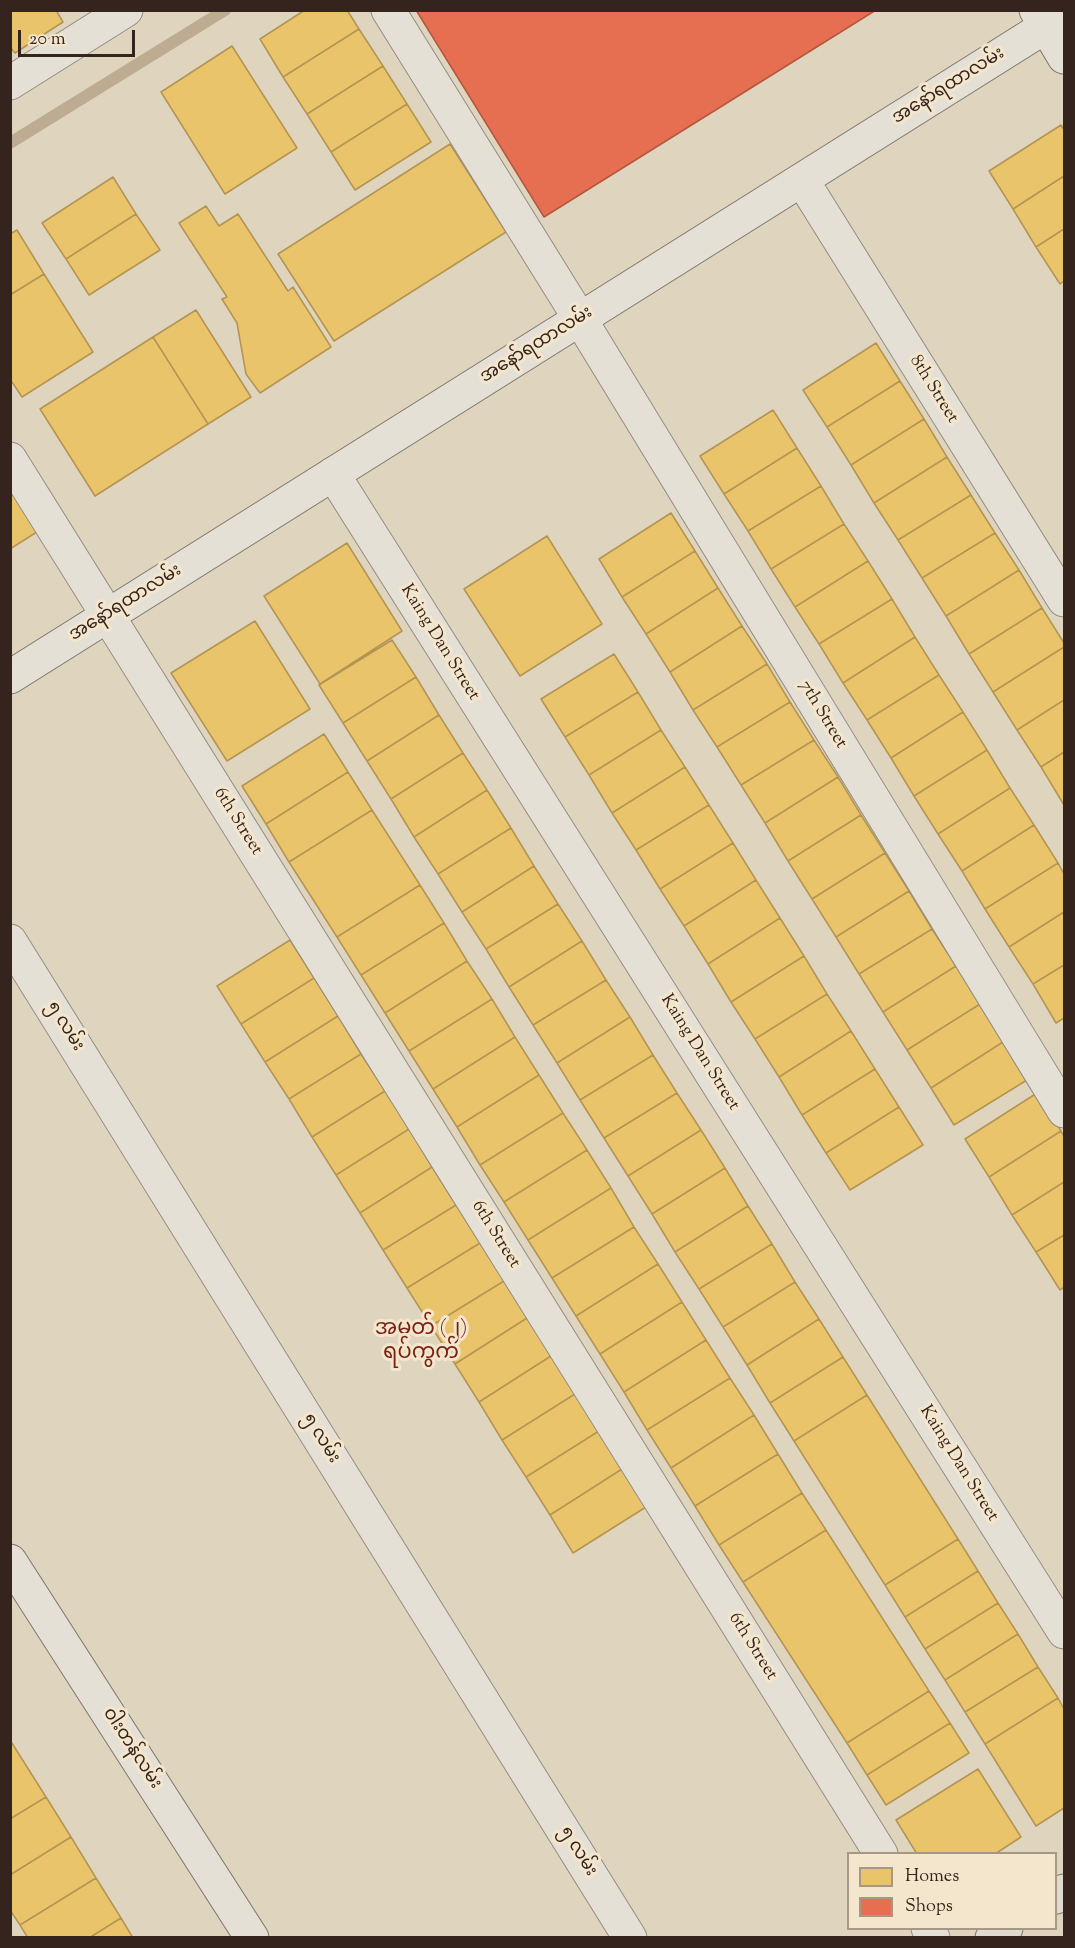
<!DOCTYPE html>
<html>
<head>
<meta charset="utf-8">
<style>
	body { margin:0 }
	#map { position:relative; width:1075px; height:1948px; overflow:hidden; background:#dfd4be; font-family:"Sorts Mill Goudy",serif }
	canvas { display:block }
	.frame { position:absolute; inset:0; border:12px solid #35241d; pointer-events:none }
	.legend { position:absolute; left:847px; top:1852px; width:210px; height:78px; box-sizing:border-box; background:#f3e6cc; border:2px solid #a79886; margin:0; padding:8px 10px; list-style:none; font-size:18px; color:#35241d }
	.legend li { display:flex; align-items:center; gap:12px; height:30px }
	.legend b { width:30px; border:2px solid #a79886 }
	.scale { position:absolute; left:18px; top:30px; width:117px; height:27px; box-sizing:border-box; border:3px solid #35241d; border-top:0; padding-left:8px; font-size:18px; line-height:21px; white-space:nowrap; color:#35241d; -webkit-text-stroke:4px #f3e6cc; paint-order:stroke }
</style>
</head>
<body>
<div id="map">
<canvas width="1075" height="1948"></canvas>
<div class="frame"></div>
<ul class="legend">
<li><b style="height:16px;background:#e9c46a"></b>Homes</li>
<li><b style="height:16px;background:#e76f51"></b>Shops</li>
</ul>
<div class="scale">20 m</div>
</div>
<script>
const c = document.querySelector('canvas').getContext('2d');
c.lineJoin = 'round';
function paint(path, color) { c.fillStyle = color; c.fill(path, 'evenodd'); }
const toPath = rows => new Path2D(rows.map(r => 'M' + r).join(''));
function strokePath(path, color, width, dash) { c.strokeStyle = color; c.lineWidth = width; c.lineCap = dash ? 'butt' : 'round'; c.setLineDash(dash || []); c.stroke(path); }
function drawText(font, color, halo, rows, align = 'center') {
  c.font = font + ' "Sorts Mill Goudy","Noto Sans Myanmar",serif'; c.lineWidth = 6; c.setLineDash([]); c.textBaseline = 'middle'; c.strokeStyle = halo; c.fillStyle = color; for (const [text, x, y, turn = 0] of rows) {
    c.save(); c.translate(x, y); c.rotate((+turn || 0) * Math.PI / 180); c.textAlign = isNaN(turn) ? turn : align; if (halo) c.strokeText(text, 0, 0); c.fillText(text, 0, 0); c.restore();
  }
}
const homes = toPath([
	[10,10,56,10,63,22,15,53,10,47,10,10],
	[305,10,347,10,359,29,283,77,260,39,305,10],
	[359,29,383,66,307,114,283,77,359,29],
	[232,46,297,148,225,194,161,92,232,46],
	[383,66,407,104,331,152,307,114,383,66],
	[407,104,431,142,355,190,331,152,407,104],
	[1061,125,1064,130,1064,176,1013,209,989,171,1061,125],
	[450,144,506,232,334,341,278,254,450,144],
	[1064,176,1064,229,1036,247,1013,209,1064,176],
	[113,177,136,214,66,259,42,223,113,177],
	[206,206,219,226,238,214,288,291,293,287,331,347,260,393,246,374,237,323,222,299,227,297,179,223,206,206],
	[136,214,160,250,89,295,66,259,136,214],
	[1064,229,1064,281,1060,284,1036,247,1064,229],
	[17,230,44,274,10,295,10,234,17,230],
	[44,274,93,352,22,397,10,379,10,295,44,274],
	[196,310,251,397,208,424,153,337,196,310],
	[153,337,208,424,95,496,40,409,153,337],
	[876,343,900,381,827,427,803,390,876,343],
	[900,381,924,419,851,465,827,427,900,381],
	[773,410,797,448,724,494,700,456,773,410],
	[924,419,947,457,874,503,851,465,924,419],
	[797,448,821,486,748,531,724,494,797,448],
	[947,457,971,495,898,540,874,503,947,457],
	[10,485,40,530,10,549,10,485],
	[821,486,844,524,771,569,748,531,821,486],
	[971,495,995,533,922,578,898,540,971,495],
	[671,513,695,551,622,597,599,559,671,513],
	[844,524,868,561,795,607,771,569,844,524],
	[995,533,1019,570,946,616,922,578,995,533],
	[547,536,602,624,520,676,464,589,547,536],
	[347,543,402,631,320,684,264,596,347,543],
	[695,551,718,588,646,634,622,597,695,551],
	[868,561,892,599,819,644,795,607,868,561],
	[1019,570,1042,608,969,654,946,616,1019,570],
	[718,588,742,626,670,672,646,634,718,588],
	[892,599,915,637,843,683,819,644,892,599],
	[1042,608,1064,643,1064,647,993,692,969,654,1042,608],
	[255,621,310,709,227,761,171,673,255,621],
	[742,626,767,664,693,710,670,672,742,626],
	[915,637,939,675,867,720,843,683,915,637],
	[392,640,416,677,343,723,319,685,392,640],
	[1064,647,1064,700,1017,730,993,692,1064,647],
	[614,654,638,692,565,737,541,699,614,654],
	[767,664,790,702,717,747,693,710,767,664],
	[939,675,963,712,891,758,867,720,939,675],
	[416,677,439,715,367,761,343,723,416,677],
	[638,692,661,730,589,775,565,737,638,692],
	[1064,700,1064,752,1041,767,1017,730,1064,700],
	[790,702,814,740,741,785,717,747,790,702],
	[963,712,987,750,914,796,891,758,963,712],
	[439,715,463,753,391,799,367,761,439,715],
	[661,730,685,767,612,813,589,775,661,730],
	[324,734,348,772,266,824,242,786,324,734],
	[814,740,838,777,765,823,741,785,814,740],
	[987,750,1010,788,938,834,914,796,987,750],
	[1064,752,1064,805,1041,767,1064,752],
	[463,753,487,790,414,837,391,799,463,753],
	[685,767,709,805,636,850,612,813,685,767],
	[348,772,372,810,289,862,266,824,348,772],
	[838,777,861,815,788,861,765,823,838,777],
	[1010,788,1034,825,962,871,938,834,1010,788],
	[487,790,511,828,438,874,414,837,487,790],
	[709,805,733,843,660,889,636,850,709,805],
	[372,810,420,885,337,937,289,862,372,810],
	[861,815,885,853,812,899,788,861,861,815],
	[1034,825,1058,863,985,909,962,871,1034,825],
	[511,828,534,866,462,912,438,874,511,828],
	[733,843,756,880,684,926,660,889,733,843],
	[885,853,909,891,836,937,812,899,885,853],
	[1058,863,1064,874,1064,912,1009,947,985,909,1058,863],
	[534,866,558,904,486,949,462,912,534,866],
	[756,880,780,918,708,964,684,926,756,880],
	[420,885,444,923,361,975,337,937,420,885],
	[909,891,932,929,859,974,836,937,909,891],
	[558,904,582,941,509,987,486,949,558,904],
	[1064,912,1064,965,1033,984,1009,947,1064,912],
	[780,918,804,956,731,1002,708,964,780,918],
	[444,923,467,961,385,1013,361,975,444,923],
	[932,929,956,966,883,1012,859,974,932,929],
	[290,940,314,978,241,1024,217,986,290,940],
	[582,941,606,980,533,1025,509,987,582,941],
	[804,956,827,994,755,1039,731,1002,804,956],
	[467,961,492,999,409,1051,385,1013,467,961],
	[1064,965,1064,1018,1056,1023,1033,984,1064,965],
	[956,966,980,1004,907,1050,883,1012,956,966],
	[314,978,338,1016,265,1062,241,1024,314,978],
	[606,980,630,1017,557,1063,533,1025,606,980],
	[827,994,851,1031,779,1077,755,1039,827,994],
	[492,999,515,1037,433,1089,409,1051,492,999],
	[980,1004,1003,1042,931,1088,907,1050,980,1004],
	[338,1016,361,1054,289,1099,265,1062,338,1016],
	[630,1017,653,1055,580,1100,557,1063,630,1017],
	[851,1031,875,1069,802,1115,779,1077,851,1031],
	[515,1037,539,1075,457,1127,433,1089,515,1037],
	[1003,1042,1027,1080,954,1125,931,1088,1003,1042],
	[361,1054,385,1091,312,1137,289,1099,361,1054],
	[653,1055,677,1093,604,1138,580,1100,653,1055],
	[875,1069,899,1107,826,1153,802,1115,875,1069],
	[539,1075,563,1113,480,1165,457,1127,539,1075],
	[385,1091,409,1129,336,1175,312,1137,385,1091],
	[677,1093,701,1130,628,1176,604,1138,677,1093],
	[1037,1093,1061,1131,989,1177,965,1139,1037,1093],
	[899,1107,923,1145,850,1190,826,1153,899,1107],
	[563,1113,587,1150,504,1202,480,1165,563,1113],
	[409,1129,432,1167,360,1213,336,1175,409,1129],
	[701,1130,725,1168,652,1214,628,1176,701,1130],
	[1061,1131,1064,1137,1064,1182,1012,1215,989,1177,1061,1131],
	[587,1150,611,1188,528,1240,504,1202,587,1150],
	[432,1167,456,1205,383,1250,360,1213,432,1167],
	[725,1168,748,1206,675,1252,652,1214,725,1168],
	[1064,1182,1064,1235,1036,1252,1012,1215,1064,1182],
	[611,1188,634,1227,552,1278,528,1240,611,1188],
	[456,1205,480,1243,407,1288,383,1250,456,1205],
	[748,1206,772,1244,699,1289,675,1252,748,1206],
	[634,1227,658,1264,576,1316,552,1278,634,1227],
	[1064,1235,1064,1287,1060,1290,1036,1252,1064,1235],
	[480,1243,504,1281,431,1326,407,1288,480,1243],
	[772,1244,795,1282,723,1327,699,1289,772,1244],
	[658,1264,682,1302,600,1354,576,1316,658,1264],
	[504,1281,527,1318,455,1364,431,1326,504,1281],
	[795,1282,819,1319,747,1365,723,1327,795,1282],
	[682,1302,706,1340,624,1392,600,1354,682,1302],
	[527,1318,551,1356,479,1402,455,1364,527,1318],
	[819,1319,843,1357,770,1403,747,1365,819,1319],
	[706,1340,730,1378,647,1430,624,1392,706,1340],
	[551,1356,575,1394,502,1440,479,1402,551,1356],
	[843,1357,867,1395,794,1441,770,1403,843,1357],
	[730,1378,754,1415,671,1468,647,1430,730,1378],
	[575,1394,599,1431,526,1477,502,1440,575,1394],
	[867,1395,958,1539,885,1585,794,1441,867,1395],
	[754,1415,778,1454,695,1506,671,1468,754,1415],
	[599,1431,622,1469,550,1515,526,1477,599,1431],
	[778,1454,802,1493,719,1545,695,1506,778,1454],
	[622,1469,646,1507,573,1553,550,1515,622,1469],
	[802,1493,826,1530,743,1582,719,1545,802,1493],
	[826,1530,929,1691,847,1743,743,1582,826,1530],
	[958,1539,978,1571,905,1617,885,1585,958,1539],
	[978,1571,998,1603,925,1649,905,1617,978,1571],
	[998,1603,1018,1634,945,1680,925,1649,998,1603],
	[1018,1634,1038,1667,965,1712,945,1680,1018,1634],
	[1038,1667,1058,1698,985,1744,965,1712,1038,1667],
	[929,1691,950,1723,867,1775,847,1743,929,1691],
	[1058,1698,1064,1709,1064,1808,1036,1826,985,1744,1058,1698],
	[950,1723,969,1753,886,1805,867,1775,950,1723],
	[10,1740,46,1797,10,1819,10,1740],
	[978,1769,1021,1837,995,1854,917,1854,896,1820,978,1769],
	[46,1797,71,1837,10,1875,10,1819,46,1797],
	[71,1837,96,1878,20,1925,10,1910,10,1875,71,1837],
	[96,1878,121,1918,89,1938,28,1938,20,1925,96,1878],
	[121,1918,133,1938,89,1938,121,1918]
]);
paint(homes, '#e9c46a');
strokePath(homes, '#b39453', 1.5);
const shops = toPath([
	[416,10,876,10,544,217,416,10]
]);
paint(shops, '#e76f51');
strokePath(shops, '#b25841', 1.5);
strokePath(toPath([
	[10,143,225,10]
]), '#bdac91', 12);
const minor = toPath([
	[388,10,580,319,1064,1111],
	[10,83,126,10],
	[802,180,1064,600],
	[10,459,881,1854],
	[333,474,1064,1632],
	[10,941,630,1938],
	[928,1928,933,1938]
]);
const secondary = toPath([
	[1036,10,1064,57],
	[10,677,1064,15],
	[10,1561,252,1938]
]);
const primary = toPath([
	[1056,1897,1064,1891],
	[992,1938,1006,1928]
]);
strokePath(minor, '#958c80', 35);
strokePath(secondary, '#7d756a', 35);
strokePath(primary, '#7d756a', 35);
strokePath(minor, '#e5e0d5', 33);
strokePath(secondary, '#e5e0d5', 33);
strokePath(primary, '#e1dace', 33);
drawText('18px', '#35241d', '#f3e6cc', [
	["အနော်ရထာလမ်း",949,87,-32],
	["အနော်ရထာလမ်း",537,346,-32],
	["8th Street",933,390,58],
	["အနော်ရထာလမ်း",126,604,-32],
	["Kaing Dan Street",439,643,58],
	["7th Street",822,715,59],
	["6th Street",237,822,58],
	["၅ လမ်း",64,1027,58],
	["Kaing Dan Street",699,1053,58],
	["6th Street",495,1235,58],
	["၅ လမ်း",320,1439,58],
	["Kaing Dan Street",958,1464,58],
	["6th Street",752,1647,58],
	["ဝါးတန်လမ်း",131,1749,57],
	["၅ လမ်း",577,1852,58]
]);
drawText('21px', '#7a1f14', '#f3e6cc', [
	["အမှတ် (၂)",421,1330],
	["ရပ်ကွက်",421,1354]
]);
</script>
</body>
</html>
